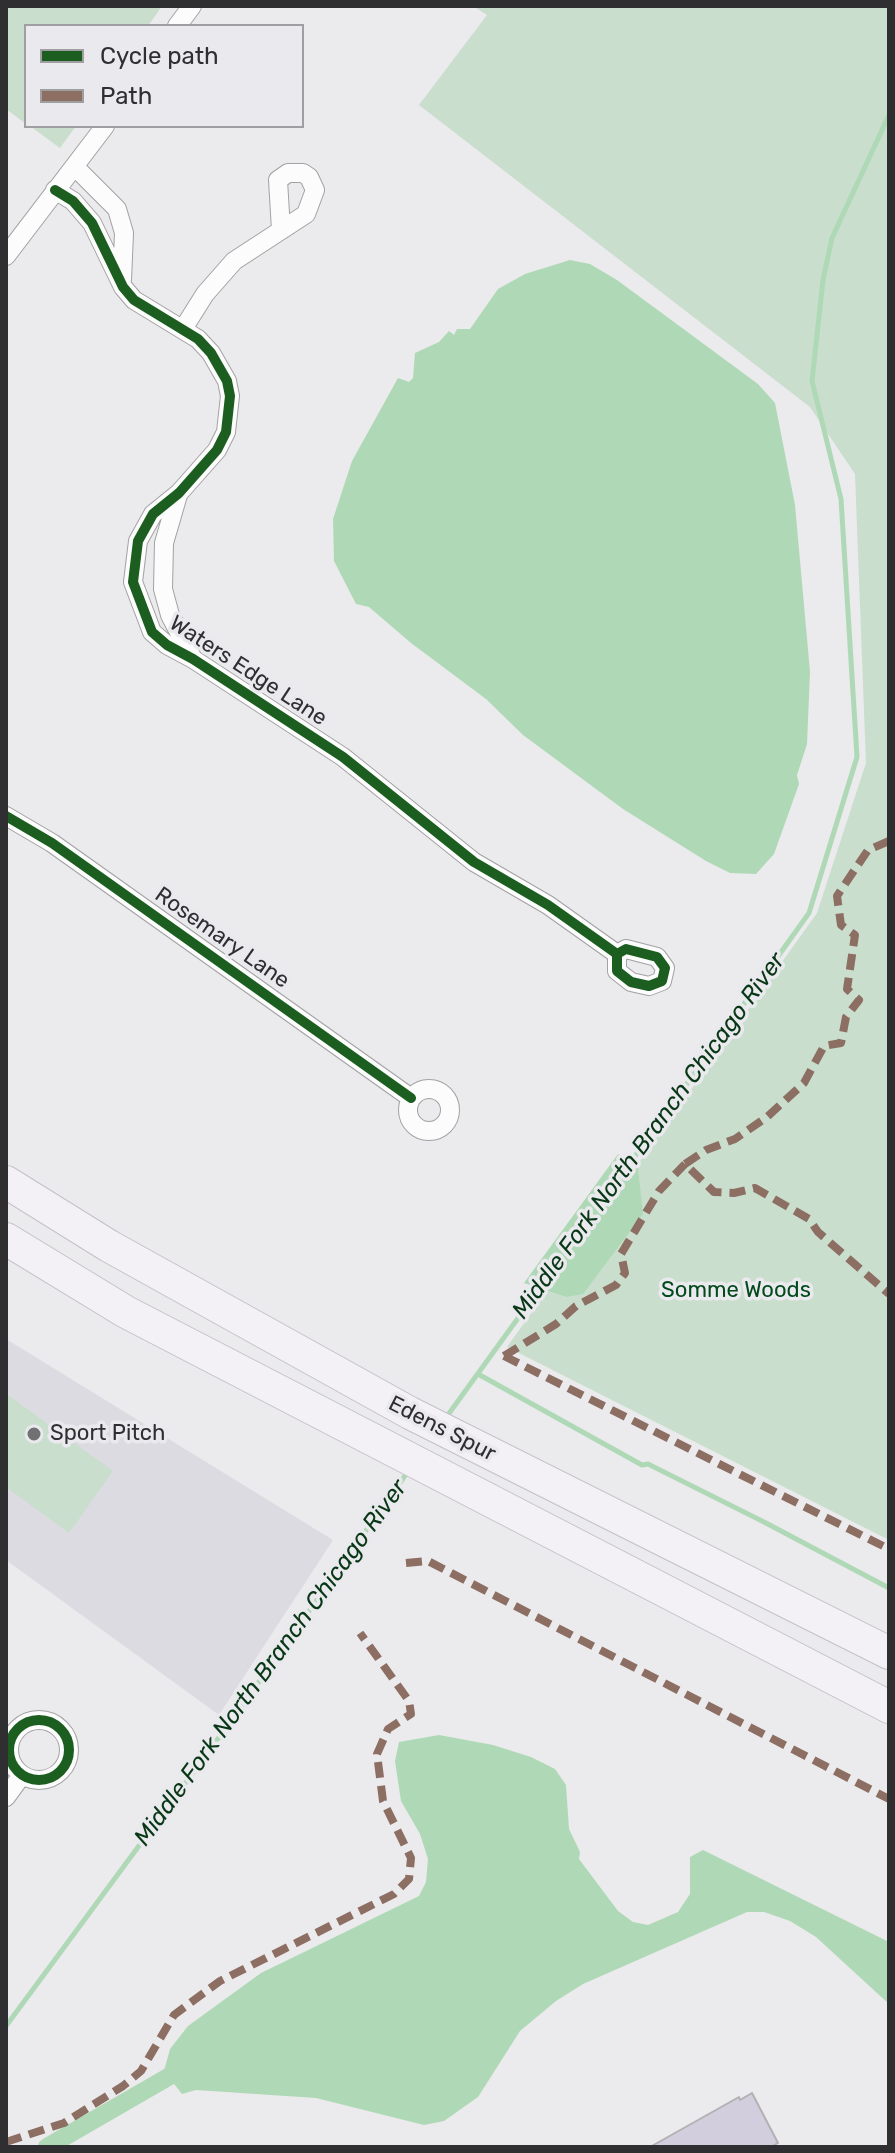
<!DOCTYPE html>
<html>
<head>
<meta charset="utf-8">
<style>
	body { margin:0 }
	#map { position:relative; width:895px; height:2153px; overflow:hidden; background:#ebeaec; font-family:Rubik,sans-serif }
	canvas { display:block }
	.frame { position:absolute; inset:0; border:8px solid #2f2e30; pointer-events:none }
	.legend { position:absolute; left:24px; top:24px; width:280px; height:104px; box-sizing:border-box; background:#eae9ed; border:2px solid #9f9ea1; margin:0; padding:10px 14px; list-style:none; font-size:24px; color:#2f2e30 }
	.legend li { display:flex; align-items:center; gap:16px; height:40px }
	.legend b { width:40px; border:2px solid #9f9ea1 }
</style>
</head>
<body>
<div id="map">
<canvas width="895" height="2153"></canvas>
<div class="frame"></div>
<ul class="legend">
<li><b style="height:10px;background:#1b5e20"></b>Cycle path</li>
<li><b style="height:10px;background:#8d6e63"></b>Path</li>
</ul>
</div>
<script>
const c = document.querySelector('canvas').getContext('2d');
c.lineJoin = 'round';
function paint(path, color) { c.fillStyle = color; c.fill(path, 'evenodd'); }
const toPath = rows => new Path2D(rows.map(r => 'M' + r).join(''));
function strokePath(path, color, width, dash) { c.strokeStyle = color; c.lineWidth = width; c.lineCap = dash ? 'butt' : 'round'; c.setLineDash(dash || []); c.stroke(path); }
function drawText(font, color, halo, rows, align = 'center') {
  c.font = font + ' Rubik,sans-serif'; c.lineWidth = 7; c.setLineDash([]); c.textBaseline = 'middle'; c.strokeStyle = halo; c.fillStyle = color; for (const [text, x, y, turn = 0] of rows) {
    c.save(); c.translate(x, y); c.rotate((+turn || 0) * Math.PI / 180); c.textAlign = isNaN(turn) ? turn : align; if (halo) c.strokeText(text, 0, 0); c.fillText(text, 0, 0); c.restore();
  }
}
paint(toPath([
	[6,1339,333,1540,219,1715,6,1560]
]), '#dddbe2');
paint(toPath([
	[6,6,162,6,148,26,26,26,26,124,6,109],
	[473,6,889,6,889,1540,507,1347,817,913,866,763,855,474,810,407,419,105,487,15],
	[30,126,76,126,60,148],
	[8,1395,113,1471,69,1533,6,1487]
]), '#c9decd');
paint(toPath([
	[570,260,590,264,617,280,758,384,775,403,795,505,810,672,807,744,797,775,799,784,774,854,756,874,730,873,706,861,623,809,523,735,486,699,411,643,369,607,356,604,334,561,333,519,352,461,398,378,409,382,413,378,415,353,439,342,449,331,454,335,457,329,470,329,498,289,525,274],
	[618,1154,638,1168,643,1214,583,1294,567,1297,524,1283],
	[439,1735,493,1745,531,1757,555,1769,566,1785,569,1829,580,1852,579,1859,618,1911,633,1922,648,1925,678,1912,690,1894,690,1857,703,1850,889,1942,889,2004,816,1937,790,1921,764,1912,747,1912,583,1984,556,2001,520,2031,478,2097,444,2121,424,2125,316,2098,196,2090,182,2094,164,2071,170,2049,188,2026,261,1973,419,1896,426,1882,428,1859,420,1834,401,1801,395,1761,399,1742]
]), '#afd9b6');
strokePath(toPath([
	[628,1166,809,913,857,757,841,499,812,381,823,280,832,238,889,115],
	[478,1374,642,1465,648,1464,764,1522,889,1588],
	[445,1419,542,1285],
	[6,2026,234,1717,409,1470]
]), '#afd9b6', 5);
strokePath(toPath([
	[47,2147,182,2069]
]), '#afd9b6', 18);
const building = toPath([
	[752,2093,778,2143,771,2147,650,2147,739,2097,740,2100,752,2093]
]);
paint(building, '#d3cedd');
strokePath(building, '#b2b1b3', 2);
const minor = toPath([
	[177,26,192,6],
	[75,167,117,209,124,233,122,280],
	[55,190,73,201,92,223,123,287,134,300,198,339,211,353,227,381,230,396,226,432,217,450,179,493,153,514,138,541,133,582,152,632,167,645,193,659,343,757,474,862,548,905,617,954,617,971,631,982,649,986,662,981,665,968,657,957,626,949,617,954],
	[6,256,105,126],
	[183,329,205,294,234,261,306,214,315,190,309,177,303,173,288,173,278,180,281,230],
	[178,495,164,543,163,589,170,615,193,659],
	[6,816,52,843,411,1098],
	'408 1110a21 21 0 1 1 42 0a21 21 0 1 1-42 0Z',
	'9 1750a30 30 0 1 1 60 0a30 30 0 1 1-60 0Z',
	[6,1797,22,1775]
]);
const motorway = toPath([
	[6,1182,109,1246,410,1413,889,1653],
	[6,1239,126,1312,889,1707]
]);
strokePath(minor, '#a2a2a3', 20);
strokePath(motorway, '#c4c1c8', 34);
strokePath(minor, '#fcfcfc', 18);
strokePath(motorway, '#f3f1f6', 32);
strokePath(toPath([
	[889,841,868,850,837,896,841,925,855,935,847,989,859,1000,846,1017,841,1043,824,1046,804,1083,767,1117,735,1139,706,1150,685,1164,714,1192,734,1193,755,1188,809,1219,818,1232,889,1294],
	[504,1356,889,1549],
	[504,1356,556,1324,576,1306,616,1285,625,1273,621,1254,659,1191,685,1164],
	[406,1563,428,1561,889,1799],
	[6,2142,64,2123,123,2086,141,2071,174,2015,220,1981,394,1894,409,1879,411,1858,383,1801,377,1754,388,1729,411,1714,409,1701,360,1633]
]), '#8d6e63', 8, [16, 8]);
strokePath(toPath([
	[55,190,73,201,92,223,123,287,134,300,198,339,211,353,227,381,230,396,226,432,217,450,179,493,153,514,138,541,133,582,152,632,167,645,193,659,343,757,474,862,548,905,617,954,617,971,631,982,649,986,662,981,665,968,657,957,626,949,617,954],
	[6,816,52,843,411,1098],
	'9 1750a30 30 0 1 1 60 0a30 30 0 1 1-60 0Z'
]), '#1b5e20', 10);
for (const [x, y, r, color] of [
	[34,1434,8,"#717072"]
]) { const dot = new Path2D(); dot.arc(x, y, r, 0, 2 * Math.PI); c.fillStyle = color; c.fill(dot); strokePath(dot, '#eae9ed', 3); }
drawText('22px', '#2f2e30', '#eae9ed', [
	["Waters Edge Lane",248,671,33],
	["Rosemary Lane",222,938,35],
	["Edens Spur",442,1429,27]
]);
drawText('22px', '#014a1c', '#eae9ed', [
	["Somme Woods",736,1291]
]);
drawText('22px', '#2f2e30', '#eae9ed', [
	["Sport Pitch",50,1434]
], 'left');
drawText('italic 24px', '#083716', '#eae9ed', [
	["Middle Fork North Branch Chicago River",649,1136,-54],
	["Middle Fork North Branch Chicago River",271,1663,-54]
]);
</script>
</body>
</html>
